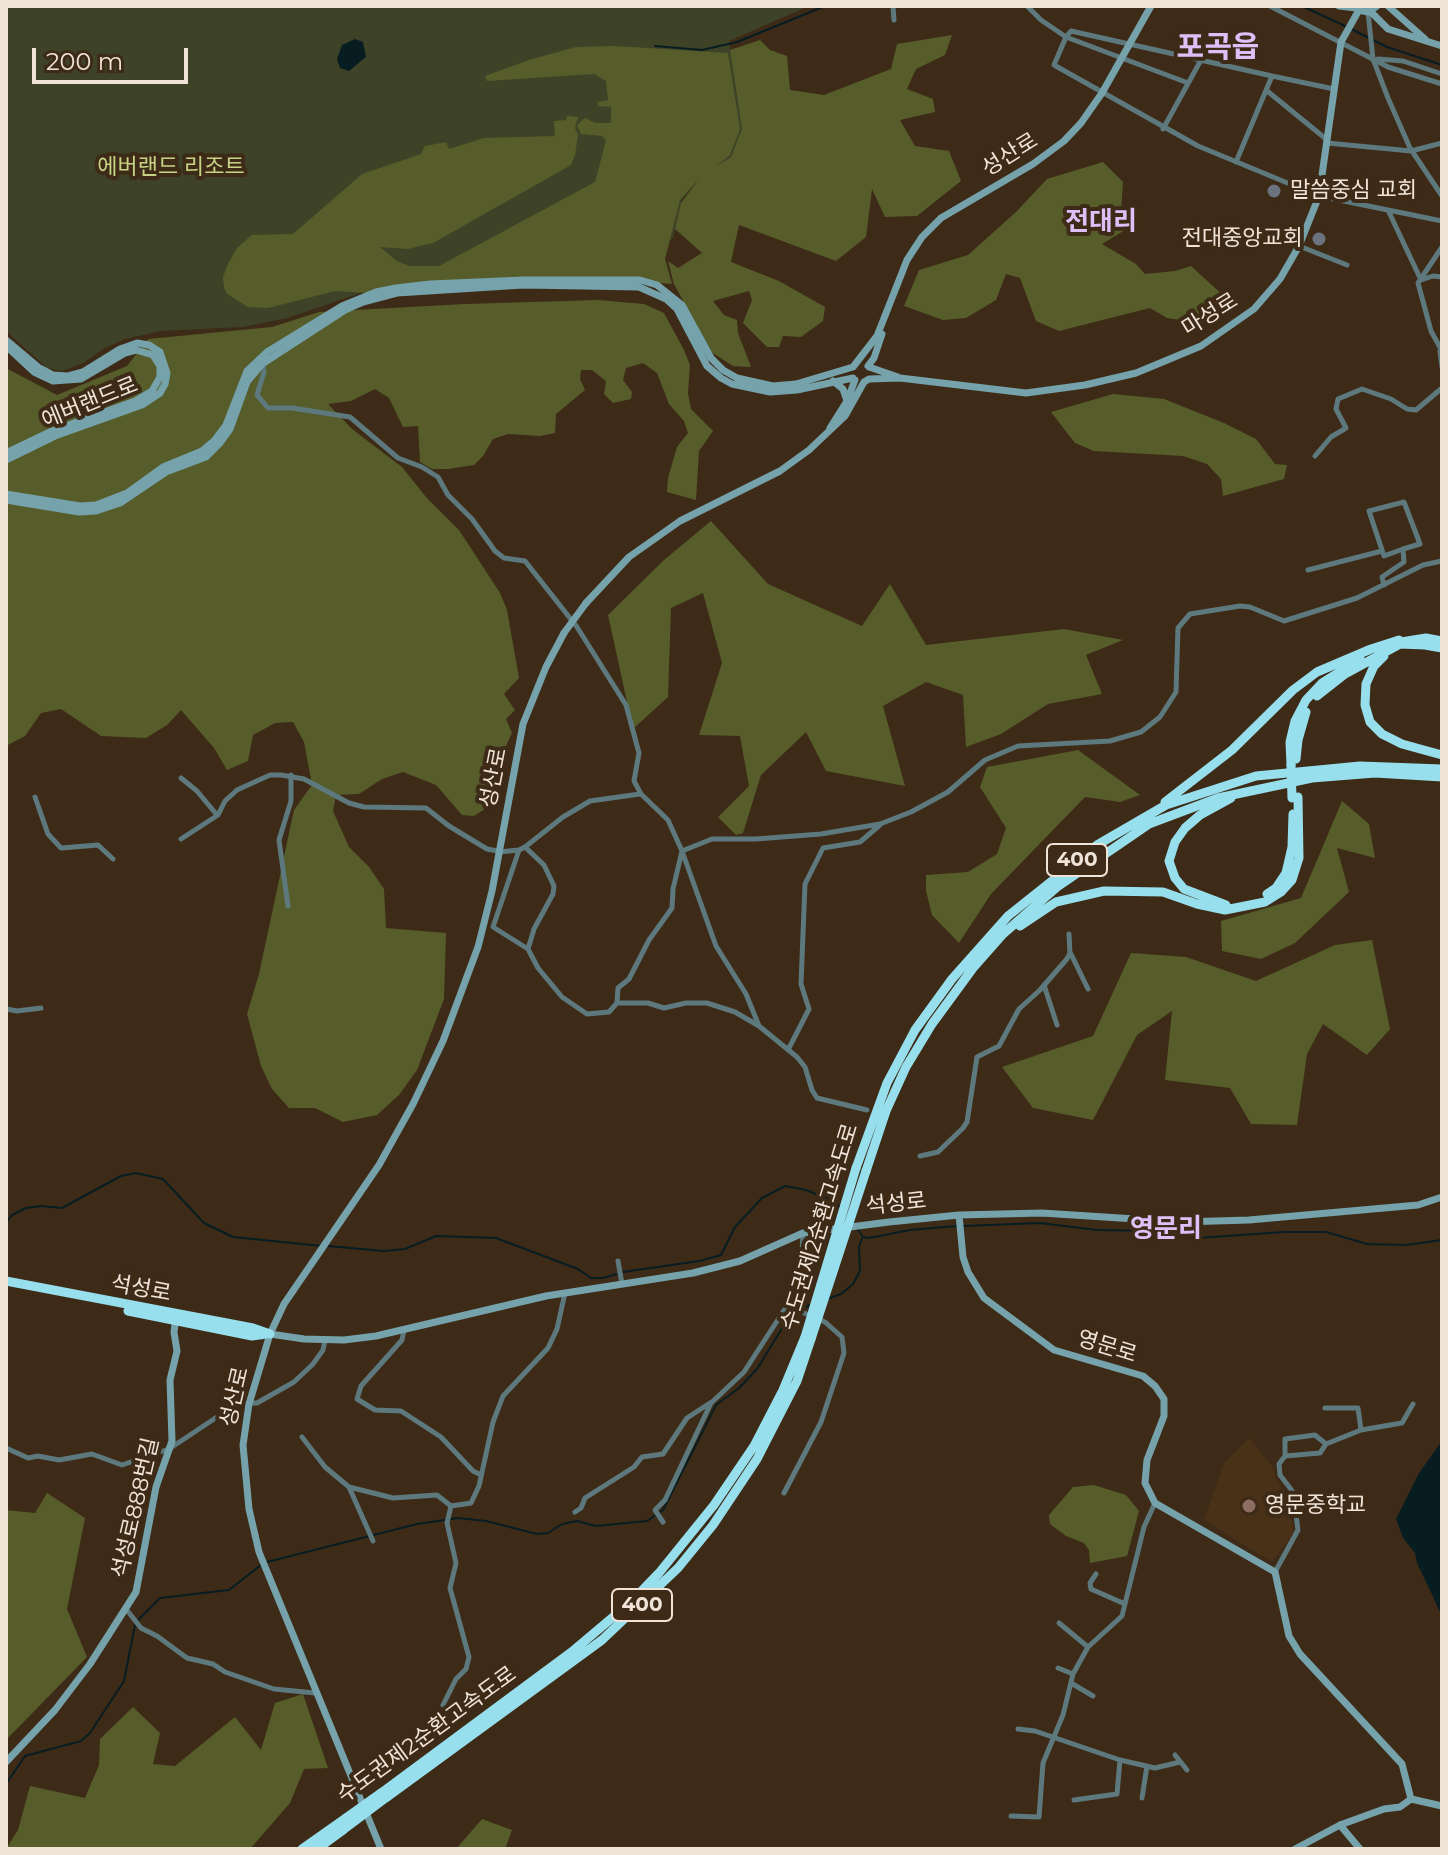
<!DOCTYPE html>
<html>
<head>
<meta charset="utf-8">
<style>
	body { margin:0 }
	#map { position:relative; width:1448px; height:1855px; overflow:hidden; background:#3d2b17; font-family:Montserrat,sans-serif }
	canvas { display:block }
	.frame { position:absolute; inset:0; border:8px solid #f0e4d8; pointer-events:none }
	.scale { position:absolute; left:32px; top:48px; width:156px; height:36px; box-sizing:border-box; border:4px solid #f0e4d8; border-top:0; padding-left:10px; font-size:24px; line-height:28px; white-space:nowrap; color:#f0e4d8; -webkit-text-stroke:6px #3d2b17; paint-order:stroke }
</style>
</head>
<body>
<div id="map">
<canvas width="1448" height="1855"></canvas>
<div class="frame"></div>
<div class="scale">200 m</div>
</div>
<script>
const c = document.querySelector('canvas').getContext('2d');
c.lineJoin = 'round';
function paint(path, color) { c.fillStyle = color; c.fill(path, 'evenodd'); }
const toPath = rows => new Path2D(rows.map(r => 'M' + r).join(''));
function strokePath(path, color, width, dash) { c.strokeStyle = color; c.lineWidth = width; c.lineCap = dash ? 'butt' : 'round'; c.setLineDash(dash || []); c.stroke(path); }
function drawText(font, color, halo, rows, align = 'center') {
  c.font = font + ' Montserrat,"Noto Sans KR",sans-serif'; c.lineWidth = 8; c.setLineDash([]); c.textBaseline = 'middle'; c.strokeStyle = halo; c.fillStyle = color; for (const [text, x, y, turn = 0] of rows) {
    c.save(); c.translate(x, y); c.rotate((+turn || 0) * Math.PI / 180); c.textAlign = isNaN(turn) ? turn : align; if (halo) c.strokeText(text, 0, 0); c.fillText(text, 0, 0); c.restore();
  }
}
paint(toPath([
	[1249,1438,1273,1467,1277,1482,1286,1492,1294,1532,1272,1562,1204,1520,1224,1463]
]), '#483117');
paint(toPath([
	[6,6,809,6,729,41,743,133,731,157,702,176,682,199,673,237,646,273,375,288,288,318,242,327,160,331,125,339,105,348,83,363,62,371,47,368,6,331]
]), '#3e4227');
paint(toPath([
	[952,35,945,55,916,69,907,89,933,99,935,112,900,120,915,146,949,151,961,181,917,216,885,217,872,189,866,237,836,261,739,225,731,262,779,281,825,307,823,321,801,337,783,336,779,347,767,347,743,323,752,300,749,291,713,301,724,315,737,320,738,333,751,367,733,366,711,352,674,284,668,261,678,268,702,253,675,229,681,203,699,179,680,200,665,259,672,284,579,277,367,293,335,291,268,308,248,307,227,294,224,288,223,277,228,264,237,248,252,235,293,234,362,174,421,154,425,146,446,142,449,149,484,138,555,136,554,121,566,120,567,116,578,117,575,128,578,135,575,155,571,165,433,243,408,249,380,247,397,261,409,266,439,266,595,182,606,140,602,136,581,134,577,125,585,118,595,123,611,123,611,107,598,106,598,102,608,100,606,81,594,74,487,81,485,76,529,60,576,47,615,46,728,53,740,129,730,155,715,167,731,157,742,129,730,50,760,40,770,50,787,56,790,90,824,95,891,69,897,44],
	[1103,162,1123,182,1121,214,1130,227,1102,244,1136,264,1145,274,1175,271,1191,266,1225,297,1194,322,1167,318,1150,308,1059,331,1036,321,1020,278,1006,274,996,300,966,318,943,320,904,306,919,270,968,255,1016,212,1047,179],
	[598,300,644,304,664,313,684,350,690,365,688,393,691,409,713,431,699,451,696,500,667,492,668,478,677,447,688,433,684,421,669,404,657,373,643,363,626,368,623,380,632,392,631,399,613,403,604,394,606,381,592,370,581,370,580,379,585,390,556,414,555,433,540,436,508,434,493,439,483,456,474,465,448,469,432,469,420,462,418,426,403,427,389,398,375,389,351,401,328,404,352,429,402,467,426,497,459,530,500,593,507,610,519,678,504,694,515,710,506,719,512,733,504,750,491,805,474,816,462,815,436,785,403,772,382,779,359,794,336,795,333,811,349,847,369,867,384,889,386,928,446,933,444,999,417,1070,399,1095,377,1115,343,1122,315,1108,289,1108,272,1089,261,1066,247,1014,259,974,294,810,312,785,304,742,293,722,275,723,253,735,248,761,227,770,214,748,181,710,167,725,146,738,101,736,61,709,41,713,25,736,6,746,6,368,57,395,127,366,148,339,272,327,319,312,465,304],
	[1113,394,1164,399,1224,423,1256,439,1275,464,1287,465,1284,479,1223,496,1221,479,1207,464,1183,456,1094,451,1075,443,1051,412],
	[711,521,768,584,862,626,890,584,926,645,1064,629,1123,640,1086,655,1102,694,1048,704,1001,734,966,747,963,695,926,682,883,706,905,786,826,771,806,732,761,775,743,833,736,835,718,817,749,786,740,736,699,735,722,663,703,593,671,608,668,697,633,729,608,615,664,560],
	[1078,750,1140,795,1120,802,1085,797,991,894,959,943,932,915,926,891,926,875,968,872,997,854,1006,828,980,787,987,767],
	[1342,801,1369,824,1375,858,1337,848,1349,892,1295,943,1261,959,1222,951,1221,921,1301,898],
	[1372,940,1390,1029,1367,1055,1323,1024,1307,1054,1297,1125,1251,1124,1230,1088,1165,1080,1172,1011,1137,1035,1093,1120,1033,1108,1002,1067,1093,1036,1131,953,1186,957,1256,981,1335,945],
	[1094,1485,1126,1495,1139,1511,1127,1556,1090,1563,1089,1550,1084,1543,1066,1536,1050,1524,1049,1515,1073,1487],
	[47,1493,85,1518,67,1609,87,1657,6,1740,6,1510,35,1513],
	[303,1694,328,1768,304,1769,290,1803,250,1849,6,1849,18,1830,30,1786,85,1798,99,1765,100,1739,133,1707,160,1733,153,1764,175,1766,235,1717,261,1750,275,1703],
	[482,1819,512,1830,505,1849,456,1849]
]), '#565d2a');
paint(toPath([
	[355,39,363,42,366,57,349,71,340,68,337,59,342,45],
	[1442,1441,1442,1616,1417,1563,1415,1553,1403,1538,1396,1519,1419,1473]
]), '#071d22');
strokePath(toPath([
	[1302,6,1345,26],
	[1351,29,1387,47,1442,65],
	[655,46,702,50,737,42,825,6],
	[6,1223,12,1215,26,1208,41,1206,62,1208,121,1176,136,1173,163,1179,204,1223,233,1237,322,1246],
	[964,1226,1040,1223,1097,1230,1160,1231,1197,1238,1284,1232,1326,1232,1367,1244,1406,1245,1442,1240],
	[857,1228,863,1237,869,1238,910,1230,957,1226],
	[328,1246,384,1251,405,1249,436,1236,496,1238,578,1269,591,1278,603,1278,617,1274],
	[623,1272,699,1261,721,1255,735,1227,762,1198,785,1186,806,1190,831,1200,841,1208],
	[827,1299,841,1294,853,1284,860,1271,859,1247,862,1239],
	[267,1562,417,1524,458,1518,486,1521,537,1534,548,1533,562,1524,577,1521,596,1526,647,1521,663,1510,716,1405,739,1388,757,1369,792,1312,810,1305],
	[138,1620,160,1598,229,1590,261,1565],
	[6,1784,25,1756,81,1741,90,1733,124,1681,135,1625]
]), '#071d22', 2);
strokePath(toPath([
	[893,6,894,20],
	[1027,6,1041,20,1066,37,1188,83],
	[1270,6,1388,67,1442,84],
	[1368,12,1373,59,1388,98,1410,148,1442,196],
	[1378,59,1403,61,1442,74],
	[1272,76,1071,31,1066,37,1054,65,1198,146,1319,196,1442,221],
	[1266,90,1326,139],
	[1163,129,1201,60],
	[1327,143,1411,151,1442,143],
	[1236,162,1272,76,1334,89],
	[1388,210,1421,280,1433,276,1442,277],
	[1299,246,1347,265],
	[1442,247,1418,283,1431,331,1442,351],
	[1440,351,1442,367],
	[263,364,264,372,257,395,268,408,292,408,350,417,398,458,422,467,438,477,448,495,472,519,495,551,504,558,525,561,577,627,626,705,639,753,634,781,641,794,668,820,682,851,673,889,672,908,649,940,629,979,618,988,617,1003,609,1012,587,1014,562,997,538,968,528,949,534,929,553,894,554,886,544,865,525,847,519,850,499,852],
	[1315,456,1331,437,1346,428,1336,409,1338,399,1362,389,1391,399,1407,409,1416,410,1442,388],
	[1308,570,1382,551],
	[1384,585,1382,577,1404,562,1403,549,1420,544,1404,502,1369,511,1384,556,1403,549],
	[181,778,197,791,217,815],
	[35,797,48,834,61,848,98,845,113,859],
	[181,839,218,815,225,801,237,790,270,775,281,775,304,779,349,803,364,807,426,808,449,826,487,849,498,851],
	[525,847,563,817,590,801,640,794],
	[519,850,493,927,528,949],
	[288,906,279,840,291,801,291,775],
	[1071,954,1088,989],
	[1044,985,1057,1025],
	[617,1003,648,1003,664,1008,686,1003,707,1003,735,1012,759,1026,797,1057,805,1067,812,1090,817,1098,867,1110],
	[6,1009,17,1011,41,1008],
	[759,1026,746,994,716,946,682,851,712,839,756,839,821,834,880,824,911,812,948,792,985,760,1018,746,1110,741,1141,732,1160,717,1176,692,1178,628,1190,614,1240,606,1250,607,1284,621,1357,598,1423,565,1442,561],
	[788,1050,809,1009,801,984,805,884,823,848,860,842,880,825],
	[920,1156,938,1152,963,1128,967,1122,977,1057,999,1046,1019,1009,1040,990,1066,960,1070,954,1069,934],
	[618,1261,622,1284],
	[404,1330,402,1340,361,1386,357,1399,375,1410,401,1411,441,1437,473,1471,481,1475],
	[1325,1408,1358,1408,1361,1430],
	[302,1437,325,1467,349,1487,373,1541],
	[1326,1444,1361,1430,1402,1423,1413,1404],
	[6,1448,28,1458,38,1456,59,1460,92,1454,122,1465,169,1449,232,1407,240,1403,257,1403,294,1382,313,1364,323,1350,325,1340],
	[349,1487,393,1498,437,1495,451,1506,471,1503,479,1486,493,1422,503,1396,548,1348,557,1329,565,1293],
	[784,1493,821,1422,844,1353,842,1337,825,1322,802,1312],
	[575,1512,581,1508,585,1498,634,1467,642,1457,663,1454,687,1418,710,1403],
	[663,1522,655,1510,665,1500,711,1403,744,1372,790,1301,802,1251,803,1233],
	[1275,1572,1298,1530,1293,1492,1280,1475,1279,1464,1285,1456,1320,1453,1326,1444,1315,1435,1285,1439,1285,1456],
	[1096,1574,1090,1583,1091,1589,1125,1604],
	[126,1609,141,1628,157,1636,187,1658,213,1664,225,1672,274,1689,315,1693],
	[1059,1623,1088,1647],
	[1058,1668,1073,1674],
	[1071,1683,1093,1696],
	[443,1705,456,1679,466,1669,469,1657,450,1588,456,1563,447,1523,451,1506],
	[1018,1729,1035,1731,1120,1760,1155,1768,1180,1762],
	[1175,1755,1187,1770],
	[1142,1798,1147,1766],
	[1074,1800,1117,1794,1120,1760],
	[1011,1816,1039,1817,1043,1763,1063,1715,1073,1674,1088,1647,1122,1616,1144,1527,1155,1503]
]), '#5d797e', 5);
strokePath(toPath([
	[1339,6,1356,8],
	[1355,6,1359,10,1368,12,1377,6],
	[1388,6,1425,39],
	[1370,11,1388,29,1442,46],
	[6,340,38,367,53,375,68,376,83,372,120,349,137,343,149,345,160,352,167,373,165,384,160,393,142,405,55,436,6,460],
	[6,346,34,372,53,381,81,379,125,353,136,350,153,355,160,366,160,377,152,391,135,401,52,431,6,453],
	[868,366,874,358,882,334],
	[869,367,898,377],
	[833,381,843,389,847,401],
	[830,428,847,401,855,380],
	[6,494,80,506,96,505,127,493,163,467,202,451,214,441,226,425,247,371,267,352,342,306,376,292,396,288,430,284,524,280,640,280,657,285,682,305,711,358,723,370,737,378,773,386,796,384,853,367,877,336,907,260,922,237,941,218,1033,164,1064,141,1081,123,1102,93,1151,6],
	[6,500,79,512,96,511,120,503,166,472,206,457,220,443,230,429,247,382,262,364,345,310,363,302,397,293,523,285,639,287,666,299,677,309,707,366,721,378,732,384,770,392,797,390,853,378],
	[586,603,629,557,680,521,780,471,809,450,845,416,864,382,869,379,900,378,1026,393,1085,385,1136,373,1201,346,1254,309,1280,279,1299,246,1319,196,1341,42,1359,10],
	[959,1215,963,1257,968,1272,984,1298,1054,1350,1143,1376,1155,1386,1164,1399,1164,1416,1147,1460,1145,1483,1155,1503,1275,1572,1289,1636,1300,1654,1402,1764,1411,1799,1442,1806],
	[270,1334,304,1339,344,1340,376,1336,546,1296,693,1273,740,1261,803,1233,889,1222,959,1215,1042,1213,1182,1222,1249,1220,1418,1205,1442,1197],
	[6,1762,55,1710,90,1664,136,1592,156,1487,172,1441,170,1380,177,1351,174,1332,176,1316],
	[1340,1825,1360,1849],
	[381,1849,259,1552,249,1509,243,1445,249,1404,270,1334,284,1304,379,1165,413,1104,443,1041,478,947,492,891,523,724,546,667,564,633],
	[1295,1849,1340,1825,1384,1809,1400,1807,1411,1799]
]), '#75a2ab', 7);
strokePath(toPath([
	[1395,643,1426,638,1442,641],
	[1384,656,1374,666,1366,684,1365,705,1370,722,1382,734,1402,744,1442,755],
	[1317,696,1345,674,1400,644,1425,645,1442,648],
	[1296,759,1298,740,1306,712],
	[1291,765,1290,742,1295,721,1306,700,1322,683,1360,659],
	[1165,802,1232,750,1293,690,1317,672,1371,649,1399,640],
	[1267,894,1276,888,1286,873,1292,847,1293,814],
	[1226,905,1184,889,1175,878,1169,861,1175,842,1185,828,1200,815,1231,798],
	[1020,926,1056,902,1104,891,1163,892,1197,904,1225,910,1265,902,1281,892,1292,880,1299,858,1298,797],
	[856,1168,887,1083,915,1030,952,979,1008,916,1097,845,1166,805,1256,776,1360,766,1442,769],
	[866,1171,886,1111,906,1067,932,1024,973,968,1003,934,1057,887,1149,824,1218,798,1312,778,1375,773,1442,777],
	[6,1281,253,1328,270,1334],
	[128,1311,252,1336,266,1334],
	[381,1793,574,1650,631,1602,659,1573,714,1505,754,1446,783,1390,805,1337],
	[387,1797,602,1640,678,1568,713,1525,757,1459,797,1381,811,1339],
	[302,1849,346,1818],
	[317,1849,343,1830]
]), '#97dfec', 9);
strokePath(toPath([
	[564,633,586,603]
]), '#75a2ab', 7);
strokePath(toPath([
	[1291,765,1292,798],
	[805,1337,856,1168],
	[811,1339,866,1171],
	[346,1818,381,1793],
	[343,1830,387,1797]
]), '#97dfec', 9);
for (const [x, y, r, color] of [
	[1274,191,8,"#6b7280"],
	[1319,239,8,"#6b7280"],
	[1249,1506,8,"#8d6e63"]
]) { const dot = new Path2D(); dot.arc(x, y, r, 0, 2 * Math.PI); c.fillStyle = color; c.fill(dot); strokePath(dot, '#3d2b17', 3); }
for (const [x, y, w] of [
	[1077,860,60],
	[642,1605,60]
]) { const box = new Path2D(); box.roundRect(x - w / 2, y - 16, w, 32, 6); c.fillStyle = '#3d2b17'; c.fill(box); strokePath(box, '#f0e4d8', 2); }
drawText('bold 20px', '#f0e4d8', null, [
	["400",1077,860],
	["400",642,1605]
]);
drawText('22px', '#f0e4d8', '#3d2b17', [
	["성산로",1010,155,-32],
	["마성로",1210,315,-32],
	["에버랜드로",90,403,-22],
	["성산로",494,778,-79],
	["석성로",896,1204,-6],
	["수도권제2순환고속도로",820,1227,-73],
	["석성로",141,1289,10],
	["영문로",1107,1347,17],
	["성산로",235,1397,-77],
	["석성로888번길",136,1508,-77],
	["수도권제2순환고속도로",427,1735,-36]
]);
drawText('22px', '#c7d384', '#3d2b17', [
	["에버랜드 리조트",171,168]
]);
drawText('22px', '#f0e4d8', '#3d2b17', [
	["말씀중심 교회",1290,191],
	["전대중앙교회",1303,239,"right"],
	["영문중학교",1265,1506]
], 'left');
drawText('bold 26px', '#dcc0f7', '#3d2b17', [
	["전대리",1101,222],
	["영문리",1166,1229]
]);
drawText('bold 30px', '#dcc0f7', '#3d2b17', [
	["포곡읍",1218,48]
]);
</script>
</body>
</html>
